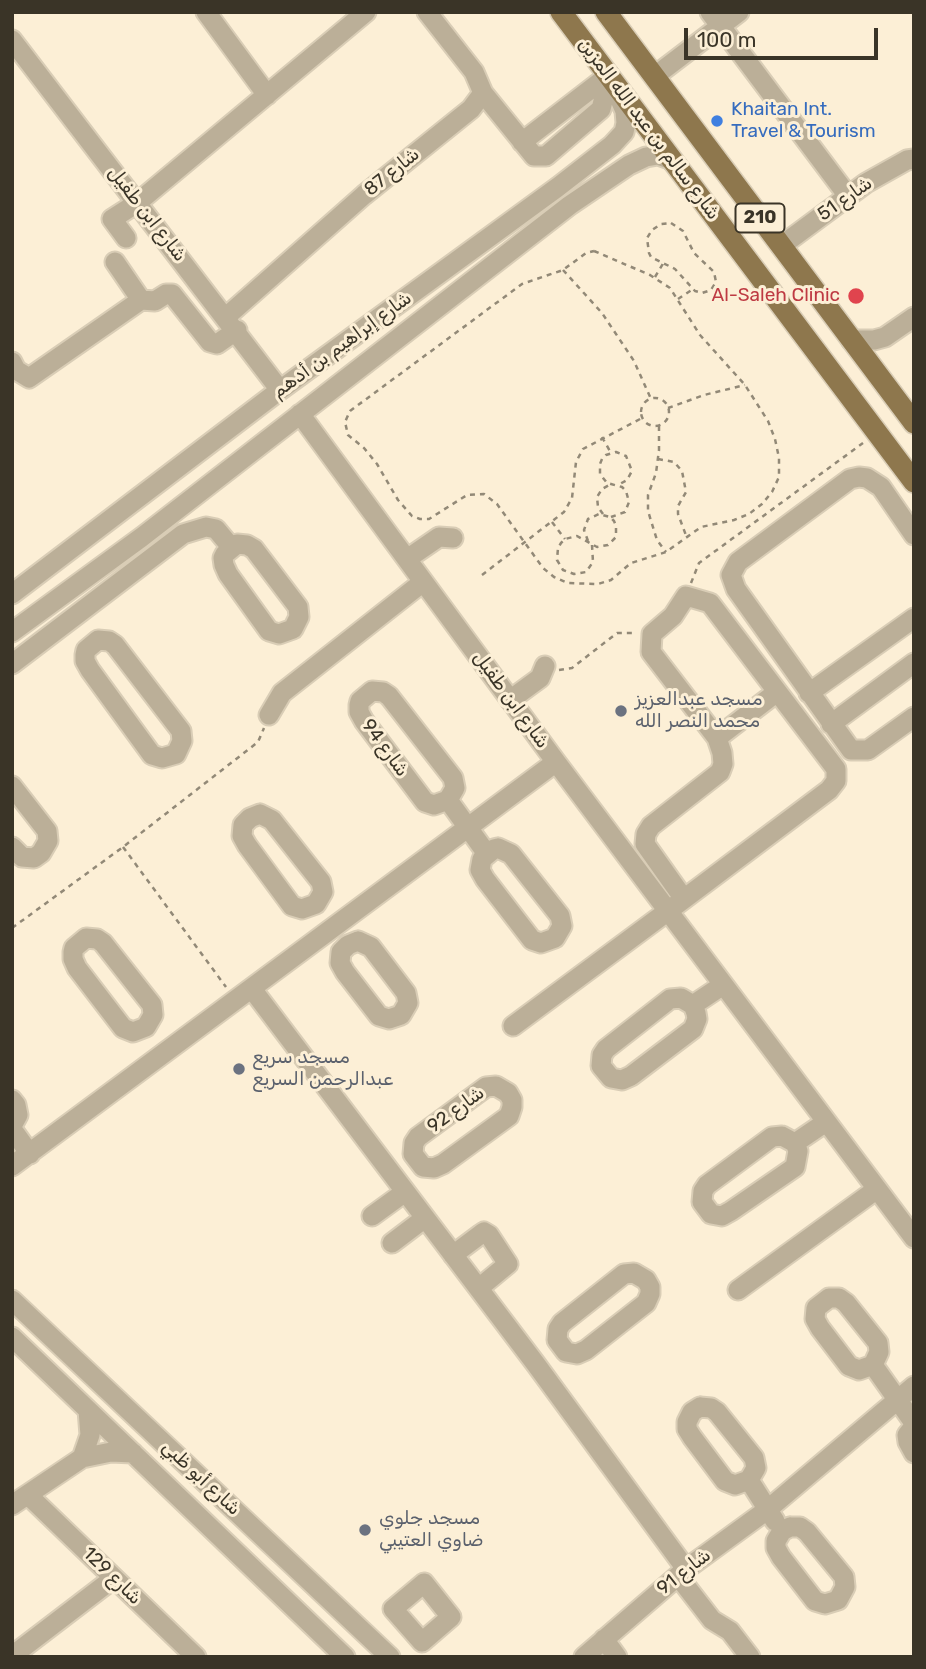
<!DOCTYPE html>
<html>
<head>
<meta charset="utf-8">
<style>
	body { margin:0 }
	#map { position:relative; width:926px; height:1669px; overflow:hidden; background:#fcefd6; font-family:Rubik,sans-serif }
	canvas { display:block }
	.frame { position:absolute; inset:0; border:14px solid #3a3427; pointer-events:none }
	.scale { position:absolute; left:684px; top:28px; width:194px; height:32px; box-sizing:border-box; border:4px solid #3a3427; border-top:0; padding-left:9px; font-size:21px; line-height:24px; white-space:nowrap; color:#3a3427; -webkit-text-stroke:5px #fcefd6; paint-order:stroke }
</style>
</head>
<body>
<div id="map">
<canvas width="926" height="1669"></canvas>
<div class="frame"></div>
<div class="scale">100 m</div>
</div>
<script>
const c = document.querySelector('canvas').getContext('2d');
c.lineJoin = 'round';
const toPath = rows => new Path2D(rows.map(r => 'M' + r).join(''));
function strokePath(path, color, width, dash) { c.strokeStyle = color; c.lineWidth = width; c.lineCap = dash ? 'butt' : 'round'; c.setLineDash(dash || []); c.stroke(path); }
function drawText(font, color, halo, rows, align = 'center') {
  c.font = font + ' Rubik,Cairo,sans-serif'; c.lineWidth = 6; c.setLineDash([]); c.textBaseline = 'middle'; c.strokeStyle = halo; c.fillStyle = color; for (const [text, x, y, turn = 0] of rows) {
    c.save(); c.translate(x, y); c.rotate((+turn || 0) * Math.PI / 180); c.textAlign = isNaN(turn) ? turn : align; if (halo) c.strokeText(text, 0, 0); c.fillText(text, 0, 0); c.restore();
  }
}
const minor = toPath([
	[206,12,267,95],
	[427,12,474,72,483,93,534,156,546,156,601,109,604,97,597,85],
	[710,12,848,196],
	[12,40,280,390],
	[655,76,739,12],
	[126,238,112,219,137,203,366,12],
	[781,246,866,183,907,160,914,159],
	[115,262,141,300,155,301,166,294,172,294,210,342,217,344,237,330],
	[226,317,364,195,471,109,483,93],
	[851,340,874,340,885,337,914,317],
	[12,362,16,370,29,378,141,300],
	[300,414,556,762,914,1238],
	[914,535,881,487,867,478,859,477,850,479,738,562,731,575,736,589,851,750,868,750,914,717],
	[237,544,247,545,254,549,298,607,299,617,293,629,279,634,269,631,228,574,224,565,223,558,225,554,237,544],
	[407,559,439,537,453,538],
	[12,594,280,390,558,187,612,145,624,132,626,123,625,111,609,75,522,142],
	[12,632,142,537,570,205,629,165,646,157,658,155,672,160],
	[98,640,109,641,115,645,181,731,182,741,176,754,162,758,152,755,90,670,85,661,85,655,86,650,98,640],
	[12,664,183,534,206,527,216,529,231,547],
	[372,691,383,692,389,696,453,778,455,788,448,800,434,805,425,802,364,721,359,712,359,705,360,701,372,691],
	[809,693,914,618],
	[510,700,540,678,545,666],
	[269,715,282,693,423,582],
	[831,724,914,663],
	[717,738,777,692],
	[12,786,47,831,48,841,41,853,34,858,22,857,12,847],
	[448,800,487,854],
	[260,814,272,820,321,882,323,892,316,904,302,909,292,906,247,845,242,836,243,825,250,818,260,814],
	[498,848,511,854,560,916,562,926,555,938,541,943,532,940,485,879,480,870,482,859,494,849,498,848],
	[86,938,97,939,103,943,152,1005,153,1015,146,1027,133,1032,123,1028,77,968,73,959,73,952,74,948,86,938],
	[358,941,371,947,406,993,408,1003,401,1015,389,1019,379,1016,345,972,340,963,341,952,348,945,358,941],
	[252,989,535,1363,686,1569],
	[681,998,693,1005,696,1013,697,1019,693,1029,631,1076,622,1080,611,1078,601,1066,602,1055,606,1049,670,999,681,998],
	[693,1005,723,985],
	[513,1026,668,911,829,790,836,781,836,769,710,603,686,596,673,616,652,634,651,652,717,738,722,753,723,764,720,772,651,826,646,834,645,844,684,899],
	[496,1086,508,1093,512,1100,512,1107,509,1116,443,1164,434,1168,423,1167,413,1154,414,1143,418,1137,486,1087,496,1086],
	[12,1100,16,1105,18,1115,12,1126],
	[12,1129,30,1154],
	[782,1136,795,1143,798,1151,795,1167,731,1211,722,1216,711,1214,702,1202,703,1191,707,1185,772,1137,782,1136],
	[795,1143,826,1122],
	[12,1166,556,762],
	[372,1216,405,1192],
	[392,1243,425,1218],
	[453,1255,481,1234,484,1232,489,1235,508,1264,479,1288],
	[634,1273,646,1280,650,1287,650,1294,646,1303,586,1350,577,1354,566,1352,557,1340,558,1329,562,1323,624,1274,634,1273],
	[738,1290,877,1189],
	[829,1298,839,1298,846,1303,878,1343,879,1352,873,1365,859,1370,849,1366,820,1328,815,1319,816,1308,829,1298],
	[12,1300,390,1657],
	[12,1337,345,1657],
	[873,1365,914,1423],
	[700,1407,711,1408,717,1412,754,1458,756,1468,749,1480,735,1485,725,1481,692,1437,687,1429,687,1422,692,1412,700,1407],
	[914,1426,907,1435,908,1442,914,1453],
	[82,1458,90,1435,88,1410],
	[749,1480,775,1521],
	[28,1495,196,1657],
	[12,1505,82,1458,111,1452,133,1453],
	[790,1527,800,1527,807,1532,844,1577,845,1587,838,1600,825,1604,815,1601,781,1557,776,1548,776,1541,782,1531,790,1527],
	[678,1576,712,1620,730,1631,750,1657],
	[424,1583,451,1617,422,1642,393,1609,424,1583],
	[604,1639,617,1657],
	[12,1656,114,1578],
	[584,1657,686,1569,767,1510,914,1386]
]);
const major = toPath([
	[561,12,914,482],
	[606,12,914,423]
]);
strokePath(minor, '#d9cdb6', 23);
strokePath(major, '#d9cdb6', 24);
strokePath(toPath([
	[671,223,683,231,694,253,714,272,716,282,711,290,702,293,695,291,675,269,651,257,649,253,647,238,652,230,661,224,671,223],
	[594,251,650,275,670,288,700,335,745,385,768,421,775,439,779,458,779,477,772,492,762,504,749,514,734,520,701,527,666,552,631,563,611,580,598,584,568,583,554,577,543,568,497,504,484,494,467,495,429,519,420,519,412,516,398,500,377,464,364,448,348,435,345,422,350,411,522,284,563,270,586,253,594,251],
	[563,270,602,313,634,361,651,399],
	[655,277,664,262],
	[678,299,693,289],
	'641 412a14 14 0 1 1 28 0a14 14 0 1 1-28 0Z',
	[668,408,704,395,745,385],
	[659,426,659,450,656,473,648,495,648,511,657,540,666,552],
	[602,437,611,453],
	[658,459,674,462,682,471,686,492,678,506,678,514,687,538],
	[603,514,598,507,597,497,602,489,611,484],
	[611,517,625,512,629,502,626,491,622,487,607,483,600,474,600,464,602,459,606,455,616,452,626,456,632,471,627,480,618,485],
	[552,522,565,539],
	[588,541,584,530,588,519,599,514,610,517,614,521,616,526,616,537,608,545,597,547,577,536,565,539,561,543,558,548,557,560,563,570,574,574,586,572,593,562,592,545],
	[482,575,564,512,572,498,576,462,583,449,642,418],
	[691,583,699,563,863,443],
	[559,670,572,668,617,633,635,633],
	[123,847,226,987],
	[12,928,123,847,258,742,264,728]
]), '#928977', 2.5, [5, 5]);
strokePath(minor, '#bbaf98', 19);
strokePath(major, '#8e774d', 21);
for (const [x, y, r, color] of [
	[717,121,7,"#3f7fe0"],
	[856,296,9,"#e0444e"],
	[621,711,7,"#6b7280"],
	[239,1069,7,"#6b7280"],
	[365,1530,7,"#6b7280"]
]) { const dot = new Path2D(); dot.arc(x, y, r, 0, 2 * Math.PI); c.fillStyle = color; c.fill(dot); strokePath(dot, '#fcefd6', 2.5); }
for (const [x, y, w] of [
	[760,218,49]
]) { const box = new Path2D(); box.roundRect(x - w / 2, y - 14.5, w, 29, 5); c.fillStyle = '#fcefd6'; c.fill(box); strokePath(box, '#3a3427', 2); }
drawText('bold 18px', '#3a3427', null, [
	["210",760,218]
]);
drawText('19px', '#366cbe', '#fcefd6', [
	["Khaitan Int.",731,110],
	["Travel & Tourism",731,132]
], 'left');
drawText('19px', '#3a3427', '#fcefd6', [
	["شارع سالم بن عبد الله المزين",649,129,53],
	["شارع 87",392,172,-39],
	["51 شارع",845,199,-35],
	["شارع ابن طفيل",147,214,52],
	["شارع إبراهيم بن أدهم",342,345,-36],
	["شارع ابن طفيل",511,700,54],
	["شارع 94",385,748,54],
	["شارع 92",456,1110,-36],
	["شارع أبو ظبي",201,1478,43],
	["شارع 91",684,1572,-38],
	["شارع 129",112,1576,44]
]);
drawText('19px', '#be3a42', '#fcefd6', [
	["Al-Saleh Clinic",840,296]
], 'right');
drawText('19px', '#5b616d', '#fcefd6', [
	["مسجد عبدالعزيز",635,700],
	["محمد النصر الله",635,722],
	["مسجد سريع",253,1058],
	["عبدالرحمن السريع",253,1080],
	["مسجد جلوي",379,1519],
	["ضاوي العتيبي",379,1541]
], 'left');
</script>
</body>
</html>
